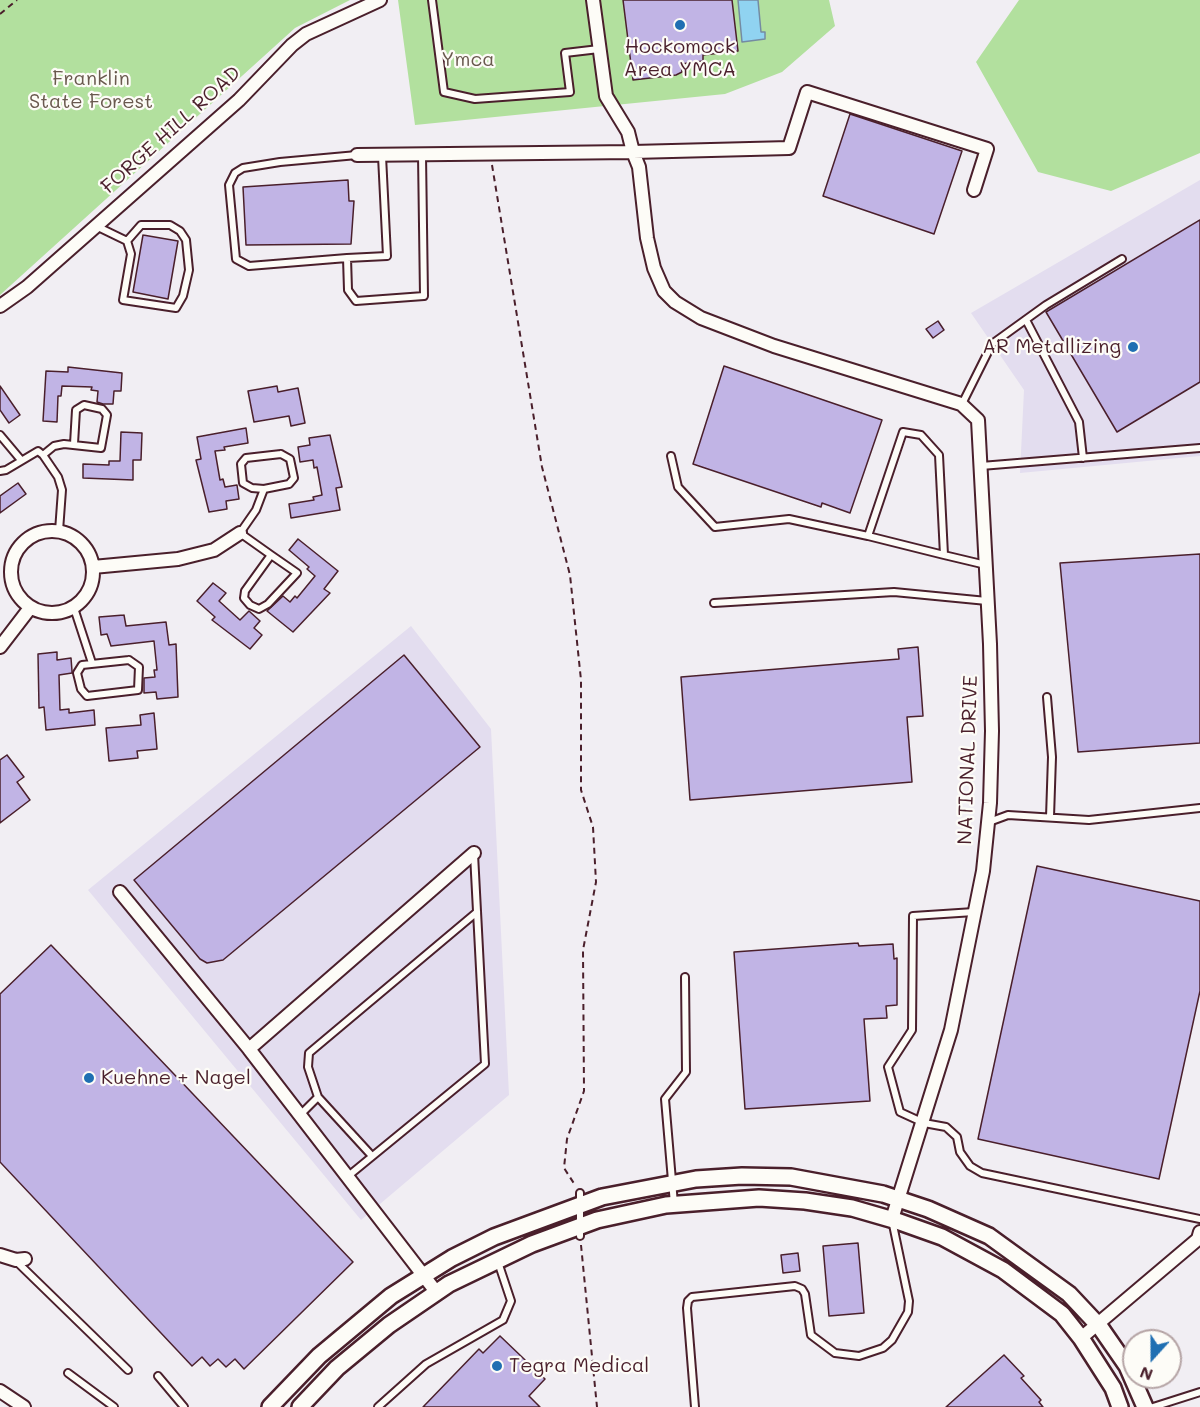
<!DOCTYPE html>
<html>
<head>
<meta charset="utf-8">
<style>
	body { margin:0 }
	#map { position:relative; width:1200px; height:1407px; overflow:hidden; background:#f1eef3; font-family:Mali,sans-serif }
	canvas { display:block }
	.north { position:absolute; left:1122px; top:1329px; width:60px; height:60px; box-sizing:border-box; background:#fdfcf7; border:2px solid #b5a4a5; border-radius:50%; rotate:201deg; font-size:16px; font-weight:700; line-height:24px; text-align:center; color:#4a1f2b }
	.north::after { content:''; display:block; margin:auto; width:21px; height:27px; background:#1f6fb2; clip-path:polygon(50% 0,100% 100%,50% 72%,0 100%) }
</style>
</head>
<body>
<div id="map">
<canvas width="1200" height="1407"></canvas>
<div class="north">N</div>
</div>
<script>
const c = document.querySelector('canvas').getContext('2d');
c.lineJoin = 'round';
function paint(path, color) { c.fillStyle = color; c.fill(path, 'evenodd'); }
const toPath = rows => new Path2D(rows.map(r => 'M' + r).join(''));
function strokePath(path, color, width, dash) { c.strokeStyle = color; c.lineWidth = width; c.lineCap = dash ? 'butt' : 'round'; c.setLineDash(dash || []); c.stroke(path); }
function drawText(font, color, halo, rows, align = 'center') {
  c.font = font + ' Mali,sans-serif'; c.lineWidth = 4.5; c.setLineDash([]); c.textBaseline = 'middle'; c.strokeStyle = halo; c.fillStyle = color; for (const [text, x, y, turn = 0] of rows) {
    c.save(); c.translate(x, y); c.rotate((+turn || 0) * Math.PI / 180); c.textAlign = isNaN(turn) ? turn : align; if (halo) c.strokeText(text, 0, 0); c.fillText(text, 0, 0); c.restore();
  }
}
paint(toPath([
	[1200,180,1200,456,1020,473,1024,390,971,313],
	[411,626,491,729,509,1095,361,1220,88,890]
]), '#e3ddef');
paint(toPath([
	[0,0,350,0,295,28,0,295],
	[398,0,829,0,835,26,782,72,725,94,415,125],
	[1019,0,1200,0,1200,153,1111,191,1038,172,976,62]
]), '#b2e09e');
const water = toPath([
	[738,0,758,0,761,32,765,32,765,39,742,42,738,0]
]);
paint(water, '#90d3f1');
strokePath(water, '#748ba2', 1.5);
const building = toPath([
	[623,0,732,0,738,51,703,55,703,61,681,64,682,72,676,75,633,80,623,0],
	[850,114,962,151,934,234,823,196,850,114],
	[348,180,349,201,354,201,351,244,246,245,243,187,348,180],
	[1200,220,1200,382,1117,432,1046,312,1200,220],
	[143,235,178,241,168,299,133,292,143,235],
	[938,321,944,330,933,338,926,329,938,321],
	[724,366,882,420,850,513,822,503,821,507,693,464,724,366],
	[68,367,122,373,121,391,114,391,113,404,103,404,97,402,98,391,91,390,92,387,62,386,61,396,58,396,57,422,43,421,46,371,68,372,68,367],
	[0,386,20,415,9,423,0,410,0,386],
	[277,386,278,392,298,388,305,423,291,426,289,416,254,422,248,391,277,386],
	[246,428,248,443,224,447,225,450,215,451,220,480,223,479,225,487,237,485,239,499,226,501,227,509,209,512,196,460,201,459,197,437,246,428],
	[121,432,142,433,141,460,133,460,133,480,83,478,83,464,109,465,109,461,120,461,121,432],
	[330,435,342,487,336,488,340,510,291,518,289,504,314,500,313,497,322,495,317,467,314,468,313,460,300,462,298,447,310,445,309,438,330,435],
	[18,483,26,494,0,513,0,496,18,483],
	[298,539,338,571,324,589,330,593,293,632,267,611,283,596,290,602,295,596,297,598,315,576,307,569,309,567,289,550,298,539],
	[1200,554,1200,743,1078,752,1060,563,1200,554],
	[213,583,226,593,219,601,240,620,249,611,260,621,254,628,262,635,250,649,212,620,215,617,197,601,213,583],
	[124,615,126,626,166,622,169,645,176,644,178,697,157,699,156,692,144,693,144,678,155,677,154,670,157,670,154,641,111,646,107,634,101,635,99,617,124,615],
	[918,647,923,716,907,717,912,782,690,800,681,677,899,659,898,649,918,647],
	[57,652,57,660,71,658,72,671,72,673,59,675,60,710,69,709,69,713,94,710,95,725,46,730,44,707,39,708,38,654,57,652],
	[404,655,480,747,223,960,207,963,200,959,134,880,404,655],
	[154,713,157,749,137,751,138,758,109,761,106,728,141,725,140,715,154,713],
	[7,755,24,777,17,782,30,800,0,823,0,760,7,755],
	[1037,866,1200,901,1200,991,1159,1179,978,1139,1037,866],
	[858,943,859,946,893,944,894,959,897,958,897,1005,886,1006,887,1018,864,1019,870,1101,745,1109,734,952,858,943],
	[51,945,353,1262,244,1369,235,1359,226,1367,218,1359,210,1366,202,1357,192,1366,0,1162,0,994,51,945],
	[858,1243,864,1313,829,1316,823,1246,858,1243],
	[798,1253,800,1271,783,1273,781,1255,798,1253],
	[500,1336,545,1379,529,1396,540,1407,423,1407,479,1349,483,1353,500,1336],
	[1004,1355,1024,1376,1021,1378,1041,1400,1039,1402,1043,1407,946,1407,1004,1355]
]);
paint(building, '#c1b4e5');
strokePath(building, '#4a1f2b', 1.5);
const service = toPath([
	[432,0,444,92,475,99,570,92,565,53,599,49],
	[357,155,280,162,243,168,235,173,229,185,236,259,249,266,347,258,348,290,356,301,424,296,422,155],
	[96,226,127,241,131,254,123,300,176,308,183,296,189,270,186,240,180,231,170,225,141,225,127,241],
	[347,258,387,256,382,156],
	[1026,320,1079,422,1083,458],
	[962,404,992,344,1046,305,1122,259],
	[0,435,21,460],
	[281,454,290,459,294,478,289,484,264,489,252,488,243,483,241,464,246,458,281,454],
	[43,455,54,446,64,444,101,448,107,415,102,409,84,405,76,410,74,444],
	[671,456,678,487,715,527,789,519,868,536,903,432,921,435,939,455,944,555,986,565],
	[981,466,1200,448],
	[0,471,6,470,38,451,43,455,58,477,62,490,59,531],
	[264,489,256,510,240,533,271,555,297,573,268,604,259,609,250,605,244,598,245,591,271,555],
	[868,536,944,555],
	[714,603,894,592,987,601],
	[74,608,92,663],
	[129,660,139,667,138,690,87,696,81,689,77,673,82,665,129,660],
	[1047,697,1052,757,1050,817],
	[989,822,1008,815,1089,820,1200,808],
	[974,912,913,916,912,1030,888,1067,900,1112,924,1123,946,1127,957,1137,960,1152,970,1166,982,1173,1200,1219],
	[318,1097,372,1156],
	[300,1115,318,1097,308,1067,309,1053,477,912],
	[347,1177,485,1064,474,854],
	[674,1204,665,1099,686,1072,685,977],
	[580,1236,580,1193],
	[16,1261,128,1370],
	[68,1373,114,1407],
	[158,1376,184,1407],
	[378,1407,426,1364,503,1320,511,1301,498,1262],
	[695,1407,687,1308,688,1301,692,1297,795,1286,802,1289,805,1294,811,1335,835,1353,859,1356,883,1348,892,1340,908,1312,909,1301,892,1220],
	[1153,1407,1200,1392]
]);
const minor = toPath([
	[357,155,633,152,628,132,606,96,593,0],
	[0,306,27,287,239,100,292,45,306,34,380,0],
	'11 572a41 41 0 1 1 82 0a41 41 0 1 1-82 0Z',
	[93,567,178,559,214,550,240,533],
	[0,647,30,608],
	[120,892,249,1049,474,853],
	[249,1049,437,1293],
	[892,1219,951,1030,983,871,990,803,992,731,990,644,978,420,961,404,774,346,701,318,675,302,664,291,654,268,647,238,639,167,633,152,789,148,807,92,987,149,974,190],
	[0,1255,16,1260,25,1259],
	[1081,1338,1198,1239,1200,1232],
	[0,1391,24,1407]
]);
const tertiary = toPath([
	[270,1407,319,1356,391,1296,452,1258,494,1237,602,1197,696,1179,742,1176,791,1177,883,1194,928,1209,989,1236,1069,1294,1100,1327,1127,1366,1145,1407],
	[300,1407,337,1368,389,1325,449,1284,532,1244,597,1220,666,1205,759,1198,805,1201,852,1208,897,1221,942,1237,1003,1270,1062,1314,1081,1338,1113,1388,1120,1407]
]);
strokePath(service, '#4a1f2b', 10);
strokePath(minor, '#4a1f2b', 16);
strokePath(tertiary, '#4a1f2b', 20);
strokePath(toPath([
	[0,14,17,0],
	[492,165,542,467,570,575,581,680,581,790,593,827,596,882,583,950,584,1091,567,1139,564,1168,575,1185],
	[581,1245,597,1407]
]), '#4a1f2b', 2, [6, 4.5]);
strokePath(service, '#fdfcf7', 6);
strokePath(minor, '#fdfcf7', 12);
strokePath(tertiary, '#fdfcf7', 15);
for (const [x, y, r, color] of [
	[680,25,6,"#1f6fb2"],
	[1133,347,6,"#1f6fb2"],
	[89,1078,6,"#1f6fb2"],
	[497,1366,6,"#1f6fb2"]
]) { const dot = new Path2D(); dot.arc(x, y, r, 0, 2 * Math.PI); c.fillStyle = color; c.fill(dot); strokePath(dot, '#fdfcf7', 2); }
drawText('20px', '#4a1f2b', '#fdfcf7', [
	["Hockomock",680,47,"center"],
	["Area YMCA",680,70,"center"],
	["AR Metallizing",1121,347,"right"],
	["Kuehne + Nagel",101,1078],
	["Tegra Medical",509,1366]
], 'left');
drawText('20px', '#69594e', '#fdfcf7', [
	["Ymca",468,60],
	["Franklin",91,79],
	["State Forest",91,102]
]);
drawText('20px', '#4a1f2b', '#fdfcf7', [
	["FORGE HILL ROAD",171,130,-42],
	["NATIONAL DRIVE",968,760,-88]
]);
</script>
</body>
</html>
